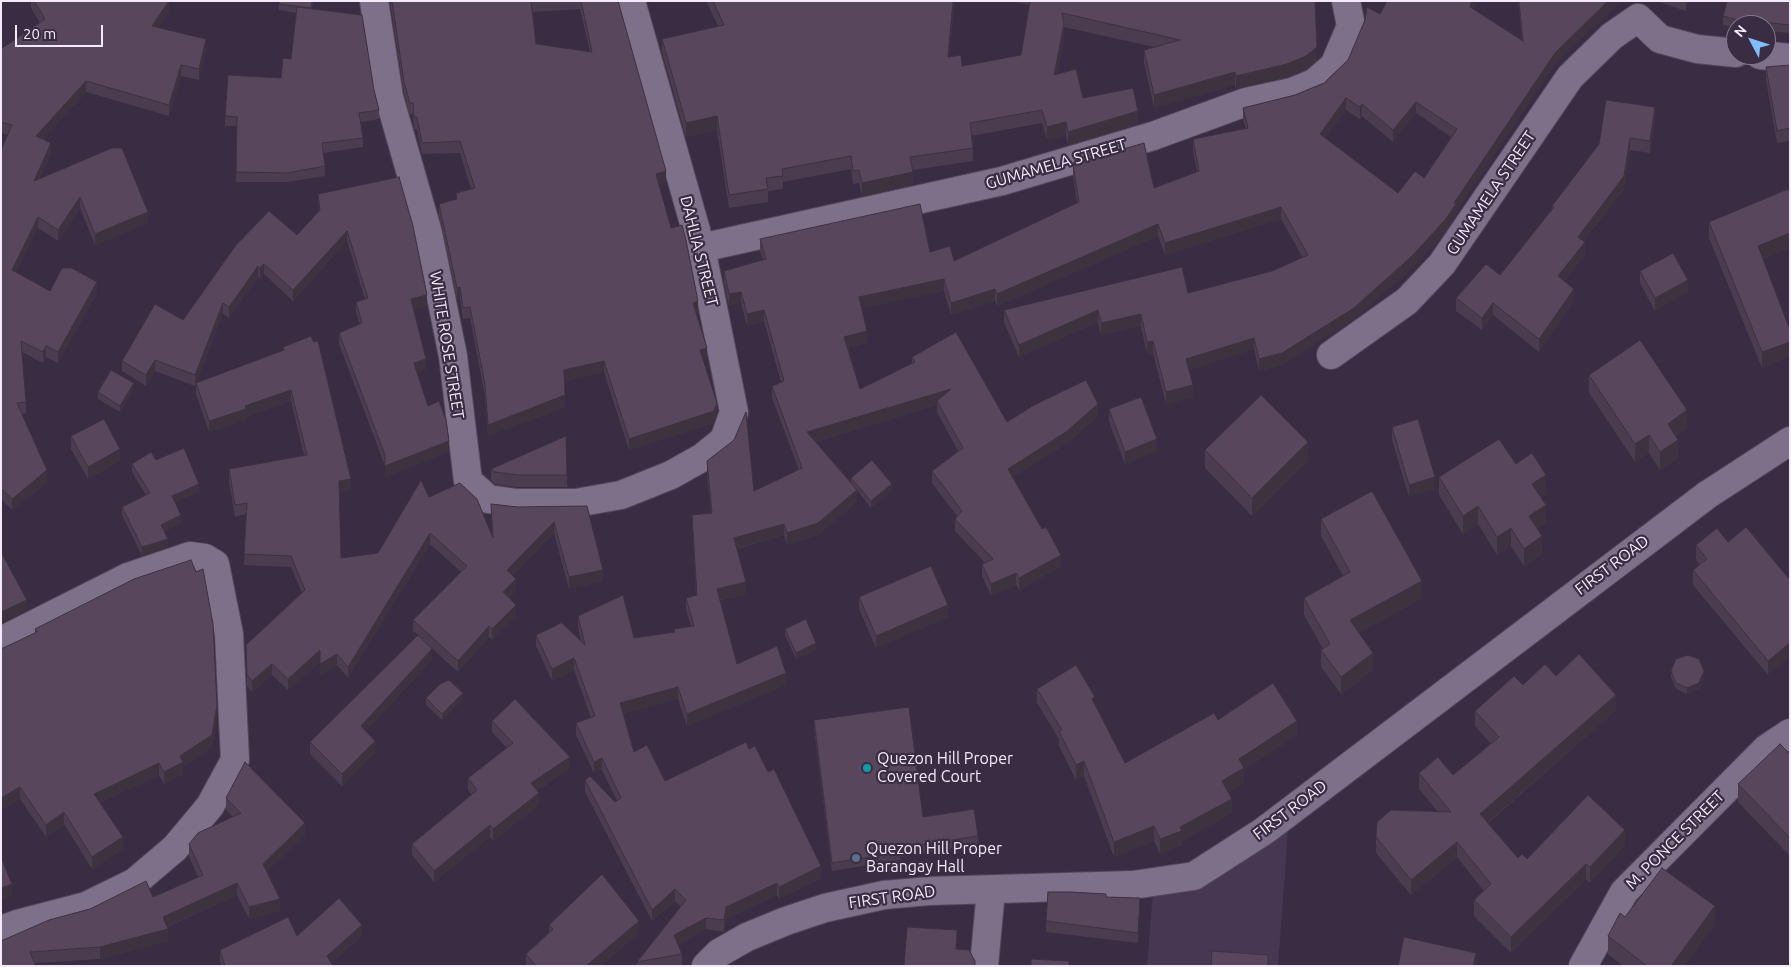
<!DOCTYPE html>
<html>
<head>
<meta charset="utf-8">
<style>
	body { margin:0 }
	#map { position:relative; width:1791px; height:967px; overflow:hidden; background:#3a2c43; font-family:Ubuntu,sans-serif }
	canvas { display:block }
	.frame { position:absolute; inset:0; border:2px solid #f4ebfa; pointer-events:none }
	.north { position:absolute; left:1726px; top:15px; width:50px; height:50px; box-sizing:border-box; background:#3a2c43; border:1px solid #84788c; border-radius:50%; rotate:310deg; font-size:14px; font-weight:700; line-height:20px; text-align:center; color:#f4ebfa }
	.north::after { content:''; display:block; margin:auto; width:18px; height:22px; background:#7ebdf9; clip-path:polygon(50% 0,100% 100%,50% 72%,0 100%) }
	.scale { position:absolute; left:15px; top:25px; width:88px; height:22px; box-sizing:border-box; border:2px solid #f4ebfa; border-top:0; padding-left:6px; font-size:15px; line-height:18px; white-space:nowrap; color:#f4ebfa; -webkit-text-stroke:4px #3a2c43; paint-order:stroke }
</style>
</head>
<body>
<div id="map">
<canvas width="1791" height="967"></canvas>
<div class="frame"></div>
<div class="north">N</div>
<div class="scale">20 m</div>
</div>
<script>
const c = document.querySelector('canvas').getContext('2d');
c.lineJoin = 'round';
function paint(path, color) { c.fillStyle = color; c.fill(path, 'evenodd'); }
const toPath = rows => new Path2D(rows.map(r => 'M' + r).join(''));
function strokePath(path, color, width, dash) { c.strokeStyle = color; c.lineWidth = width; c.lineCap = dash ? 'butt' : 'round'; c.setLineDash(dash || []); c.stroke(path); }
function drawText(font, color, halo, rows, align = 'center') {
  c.font = font + ' Ubuntu,sans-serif'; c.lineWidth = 4.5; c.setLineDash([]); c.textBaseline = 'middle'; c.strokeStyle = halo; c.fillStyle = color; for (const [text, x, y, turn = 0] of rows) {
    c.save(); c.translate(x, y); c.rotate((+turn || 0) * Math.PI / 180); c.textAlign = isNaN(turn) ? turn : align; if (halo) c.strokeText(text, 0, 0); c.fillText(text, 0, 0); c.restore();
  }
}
paint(toPath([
	[1288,830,1278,966,1147,966,1153,893,1194,888]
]), '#483753');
const minor = toPath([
	[374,1,389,97,428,233,453,356,468,481,488,499,517,503,576,503,621,495,671,475,703,457,724,440,734,412,701,248,631,1],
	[1638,18,1660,39,1697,49,1736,53],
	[1760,55,1790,58],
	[701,248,1002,181,1153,136,1246,102,1292,92,1314,83,1334,66,1351,26,1346,1],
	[1331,355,1407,301,1442,264,1570,77,1612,36,1638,18],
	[1,641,128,577,190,556,205,558,215,564,229,634,235,760,210,806,175,848,135,882,86,906,17,924,1,930],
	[706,966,719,953,747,937,786,921,825,908,884,895,929,891,1133,885,1194,876,1264,831,1707,495,1790,441],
	[984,966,991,890],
	[1583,966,1624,892,1766,749,1790,733]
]);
strokePath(minor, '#54485b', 30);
strokePath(minor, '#7f7089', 28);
paint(toPath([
	[31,1,169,1,169,12,158,28,206,50,199,80,181,76,169,116,86,92,43,139,51,154,40,178,148,223,95,245,80,208,58,241,38,228,16,273,50,291,97,293,58,363,46,357,43,363,22,352,26,402,26,413,22,414,47,482,12,510,1,499,1,150,8,135,1,133,1,49,40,23,31,8],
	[313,1,312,9,374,90,379,110,379,119,361,122,363,138,363,147,323,153,325,166,325,176,287,182,236,182,237,126,225,126,225,116,281,78,291,59,296,13,279,10,279,4],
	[390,1,618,1,666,182,659,185,671,228,698,313,696,314,707,359,703,360,717,414,714,423,629,450,604,372,564,382,565,407,488,436,485,396,470,318,463,319,460,299,457,299,439,216,439,204,456,200,456,193,471,189,460,153,422,154,417,129,414,129,413,114,410,115,404,94],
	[580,9,590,52,536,44,533,12],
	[706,1,954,1,954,10,949,57,962,66,1021,55,1030,5,1008,1,1315,1,1317,60,1306,69,1287,77,1236,89,1235,85,1154,108,1144,63,1144,50,1154,47,1064,27,1064,37,1057,74,1083,98,1138,124,1068,145,1066,135,1047,140,1042,123,971,136,973,148,973,161,913,170,913,185,862,196,859,183,853,184,851,169,783,182,783,189,768,191,768,202,729,208,717,130,686,137,662,52,662,39,718,26],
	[1387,1,1477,1,1474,9,1522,40,1518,1,1621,1,1555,64,1456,212,1456,216,1445,232,1413,267,1354,319,1282,365,1259,371,1254,349,1189,370,1193,397,1166,404,1153,353,1147,354,1141,326,1101,335,1098,322,1019,357,1004,322,1004,310,1188,293,1272,271,1303,258,1281,219,1165,255,1158,236,997,306,995,301,951,315,944,291,862,308,867,343,848,348,860,389,912,363,912,357,1007,422,1098,416,1066,444,1012,477,1061,566,1019,590,1016,585,991,596,982,576,982,564,985,563,955,531,955,519,957,516,932,483,932,471,958,451,937,412,937,405,815,442,851,484,851,478,892,490,871,508,857,490,857,502,818,535,787,545,784,535,737,549,746,594,720,600,737,664,786,685,687,726,678,699,623,714,634,752,665,781,749,749,821,878,779,899,777,895,726,919,724,932,706,929,678,945,682,954,682,966,637,966,637,962,681,907,675,901,652,921,585,792,585,780,615,802,617,801,602,770,594,773,576,735,576,723,591,718,574,670,552,681,536,646,536,635,560,624,560,621,581,641,578,628,578,616,634,638,674,632,674,629,691,626,686,610,686,598,696,595,692,515,711,513,707,473,707,461,754,491,799,470,772,398,772,386,781,382,764,321,747,326,741,303,729,306,724,283,724,271,763,260,760,251,760,239,930,252,954,261,1077,203,1073,176,1073,164,1154,188,1197,172,1193,150,1193,139,1246,128,1243,120,1243,108,1295,95,1324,83,1348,60,1380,14],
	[1346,110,1360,119,1362,116,1393,142,1416,113,1451,137,1424,178,1398,193,1325,138],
	[1657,1,1688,1,1686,11],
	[1790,1,1790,33,1766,31,1766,25,1736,25,1736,28,1723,25,1723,16],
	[1790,65,1790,141,1777,143,1766,80,1766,67],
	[1655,120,1650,153,1630,150,1624,189,1584,241,1585,254,1564,281,1574,301,1539,352,1493,315,1482,330,1456,311,1456,298,1500,275,1552,209,1552,206,1599,144],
	[318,194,427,306,413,309,426,369,417,373,428,406,449,452,385,477,385,466,339,344,339,333,360,325,356,312,356,302,365,299,347,241,293,301,264,274,260,279,258,277,229,318,223,314,196,383,283,351,283,347,351,490,339,493,341,558,378,553,429,497,492,537,491,504,517,507,587,506,603,581,569,589,554,533,513,575,516,590,509,598,516,616,492,640,489,637,458,672,428,645,432,660,366,731,375,752,342,786,310,754,310,742,418,635,413,631,413,620,461,572,430,544,348,678,337,665,320,676,320,662,288,690,272,675,252,692,247,686,246,645,302,593,291,567,244,565,246,514,235,517,229,481,229,469,304,455,291,401,246,417,246,420,209,432,196,394,196,383,195,386,155,371,146,386,122,371,122,361,183,320,297,235,319,211],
	[1709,222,1763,260,1762,368,1709,238],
	[1640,271,1688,292,1655,311,1640,283],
	[1589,375,1687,428,1676,436,1678,458,1660,470,1649,453,1635,462,1589,393],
	[134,389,120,412,98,399,98,392],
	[1109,409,1157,451,1125,464,1109,422],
	[1392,427,1435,489,1409,497,1392,440],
	[71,436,120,461,88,479,71,449],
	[1205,450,1308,460,1252,516,1205,468],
	[156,460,199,492,175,502,181,523,164,532,168,547,142,556,122,515,122,507,146,495,132,472,132,464],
	[1516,464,1546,493,1541,497,1546,523,1537,529,1542,554,1524,566,1511,546,1497,555,1478,524,1463,534,1439,495,1439,477],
	[491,469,567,475,567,487,518,487,495,484,491,481],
	[1321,519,1422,598,1359,633,1373,670,1341,694,1321,667,1321,650,1323,649,1304,615,1304,598,1343,576,1321,536],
	[1728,542,1790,580,1768,675,1693,585,1693,570,1700,565,1696,560,1696,545],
	[859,597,948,617,876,648,859,609],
	[35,629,217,717,212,747,183,766,183,774,164,784,159,775,100,803,123,849,92,869,64,824,46,837,20,799,1,810,35,633],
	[785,629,816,650,796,659,785,635],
	[1671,671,1704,678,1699,689,1687,694,1676,689,1671,677],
	[1556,676,1616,710,1488,823,1518,858,1527,859,1625,845,1590,883,1586,879,1511,953,1474,916,1474,900,1484,891,1457,857,1411,895,1376,853,1376,837,1438,812,1419,789,1419,773,1453,775,1491,744,1475,726,1475,711,1523,685],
	[1037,689,1095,705,1125,763,1218,720,1297,735,1244,770,1244,783,1228,792,1232,813,1182,841,1182,845,1160,854,1154,841,1114,857,1084,776,1076,780,1059,746,1059,739,1037,703],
	[426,698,463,699,442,720,426,705],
	[814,720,923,817,978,836,978,844,900,857,900,860,832,871,814,728],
	[492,721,570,768,537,791,539,805,493,841,490,837,434,882,412,855,412,844,472,795,468,790,468,778,507,748,492,732],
	[1790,754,1790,856,1738,802,1738,784],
	[226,798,305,835,266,872,280,911,249,919,237,895,167,927,168,941,100,959,35,963,1,941,153,897,198,877,189,856,189,844,233,817,226,810],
	[1140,909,1138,943,1046,932,1046,921],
	[1625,917,1715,924,1684,966,1623,966,1608,954,1608,936],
	[549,925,639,933,601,966,526,966,526,954,549,933],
	[297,936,362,936,331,963,333,966,221,966,220,961,220,950]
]), '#4c3c4f');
paint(toPath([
	[169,1,169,12,152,37,152,26],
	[953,1,954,10,948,70,948,57],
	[1472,1,1477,1,1470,19,1470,7],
	[1608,1,1621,1,1555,64,1456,212,1456,216,1445,232,1413,267,1354,319,1282,365,1259,371,1259,359,1454,203,1555,53],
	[1686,1,1688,1,1686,11],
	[1064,24,1064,37,1054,88,1054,75],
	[206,39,206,50,199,80,199,69],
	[1317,47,1317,60,1306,69,1287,77,1236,89,1236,76],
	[181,65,181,76,169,116,169,105],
	[1235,72,1235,85,1154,108,1154,95],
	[86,81,86,92,36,147,36,136],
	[1346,98,1346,110,1320,145,1320,134],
	[1416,102,1416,113,1393,142,1393,130],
	[1362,104,1362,116,1360,119,1360,107],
	[1655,107,1655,120,1650,153,1650,141],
	[1138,111,1138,124,1068,145,1068,132],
	[717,116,717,130,686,137,686,123],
	[1066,122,1066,135,1047,140,1047,127],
	[1630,138,1630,150,1624,189,1578,249,1578,237],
	[51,143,51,154,34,192,34,181],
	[666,171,666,182,656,186,656,174],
	[913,172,913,185,862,196,862,183],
	[80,197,80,208,58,241,58,230],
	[1281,207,1281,219,1165,255,1165,243],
	[148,212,148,223,95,245,95,234],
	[38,217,38,228,12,282,12,270],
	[1158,224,1158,236,997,306,997,294],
	[347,231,347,241,293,301,293,290],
	[1790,233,1790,248,1758,262,1758,246],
	[1585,242,1585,254,1558,288,1558,276],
	[264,264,264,274,260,279,260,268],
	[258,266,258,277,229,318,229,307],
	[944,279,944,291,859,309,859,297],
	[1688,280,1688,292,1655,311,1655,298],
	[97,282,97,293,58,363,58,352],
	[460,287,460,299,457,299,457,288],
	[995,289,995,301,951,315,951,303],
	[1574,289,1574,301,1539,352,1539,339],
	[741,292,741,303,729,306,729,294],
	[427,295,427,306,411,310,411,299],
	[698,301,698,313,693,314,693,303],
	[223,303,223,314,195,386,195,375],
	[1493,303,1493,315,1482,330,1482,318],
	[764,310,764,321,747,326,747,314],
	[1098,310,1098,322,1019,357,1019,345],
	[1141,314,1141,326,1101,335,1101,323],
	[867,331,867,343,844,349,844,337],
	[1254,338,1254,349,1186,371,1186,359],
	[1153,341,1153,353,1147,354,1147,342],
	[1790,342,1790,357,1762,368,1762,352],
	[46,346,46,357,43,363,43,352],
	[707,348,707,359,700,362,700,350],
	[426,359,426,369,414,374,414,363],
	[155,360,155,371,146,386,146,375],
	[604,361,604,372,564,382,564,370],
	[134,383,134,389,120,412,120,406],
	[1193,385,1193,397,1166,404,1166,392],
	[951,389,937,401,937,405,807,444,807,432],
	[291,390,291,401,246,417,246,420,209,432,209,421,245,406],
	[565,395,565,407,488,436,488,425],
	[717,403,717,414,714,423,629,450,629,439],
	[1098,404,1098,416,1066,444,1008,480,1008,469],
	[1687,410,1687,428,1668,442,1668,424],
	[1649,435,1649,453,1635,462,1635,444],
	[1157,439,1157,451,1125,464,1125,452],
	[1678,440,1678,458,1660,470,1660,452],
	[449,441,449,452,385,477,385,466],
	[1308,442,1308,460,1252,516,1252,498],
	[120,449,120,461,88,479,88,467],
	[47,470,47,482,12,510,12,499],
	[1546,475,1546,493,1532,502,1532,484],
	[1435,477,1435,489,1409,497,1409,485],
	[351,479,351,490,339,493,339,481],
	[199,484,199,492,172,504,172,496],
	[892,484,892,490,871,508,871,501],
	[857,490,857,502,818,535,787,545,787,533],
	[1546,505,1546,523,1529,534,1529,516],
	[1478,506,1478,524,1463,534,1463,516],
	[181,515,181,523,161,534,161,525],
	[554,522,554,533,507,581,507,570],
	[784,524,784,535,734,549,734,538],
	[1511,528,1511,546,1497,555,1497,537],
	[430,533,430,544,348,678,348,667],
	[1542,536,1542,554,1524,566,1524,549],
	[168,539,168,547,142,556,142,547],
	[1061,555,1061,566,1019,590,1019,578],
	[603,570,603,581,569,589,569,577],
	[1016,573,1016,585,991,596,991,584],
	[516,579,516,590,503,604,503,592],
	[1422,581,1422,598,1350,638,1350,620],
	[746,582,746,594,717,600,717,589],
	[27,600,27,611,1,623,1,612],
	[516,605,516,616,492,640,492,629],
	[948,605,948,617,876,648,876,636],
	[489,626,489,637,458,672,458,661],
	[816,643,816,650,796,659,796,653],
	[1790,643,1790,657,1768,675,1768,661],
	[432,649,432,660,361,737,361,726],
	[320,650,320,662,288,690,288,679],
	[1373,653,1373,670,1341,694,1341,677],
	[337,654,337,665,320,676,320,664],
	[574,658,574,670,552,681,552,669],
	[272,664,272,675,252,692,252,681],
	[1704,671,1704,678,1699,689,1687,694,1687,688],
	[786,673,786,685,687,726,687,714],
	[678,687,678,699,620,715,620,703],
	[463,693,463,699,442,720,442,714],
	[1616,695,1616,710,1480,829,1480,814],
	[217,705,217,717,212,747,183,766,183,774,164,784,164,772,180,756],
	[1297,721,1297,735,1244,770,1244,783,1222,795,1222,781,1239,759],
	[375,741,375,752,342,786,342,774],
	[570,757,570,768,531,795,531,783],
	[602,758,602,770,594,773,594,762],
	[1084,761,1084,776,1076,780,1076,765],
	[159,763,159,775,94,806,94,794],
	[20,787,20,799,1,810,1,798],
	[539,793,539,805,493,841,493,829],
	[1232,799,1232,813,1182,841,1182,845,1160,854,1160,839],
	[64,812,64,824,46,837,46,825],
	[305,823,305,835,263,876,263,864],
	[490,825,490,837,434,882,434,871],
	[1154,826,1154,841,1114,857,1114,842],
	[1625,830,1625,845,1590,883,1590,867],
	[123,837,123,849,92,869,92,857],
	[1457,842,1457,857,1411,895,1411,880],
	[1586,864,1586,879,1511,953,1511,937],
	[821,866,821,878,779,899,779,887],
	[237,883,237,895,163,928,163,917],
	[777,883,777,895,726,919,724,932,724,920,726,907],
	[12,884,12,896,1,900,1,888],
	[675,889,675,901,652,921,652,910],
	[280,899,280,911,249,919,249,907],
	[1715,906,1715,924,1684,966,1671,966],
	[706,918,706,929,674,947,674,935],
	[639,921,639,933,601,966,586,966],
	[362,925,362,936,328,966,327,956],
	[168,929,168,941,100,959,100,947],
	[1476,953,1476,966,1473,966]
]), '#3e3140');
const building = toPath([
	[34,1,169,1,152,26,206,39,199,69,181,65,169,105,86,81,36,136,51,143,34,181,112,148,122,148,148,212,95,234,80,197,58,230,38,217,12,270,50,291,62,268,72,268,97,282,58,352,46,346,43,352,21,341,26,402,17,403,47,470,12,499,1,488,1,150,12,125,1,122,1,49,45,19,34,1],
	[279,1,312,1,311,8,279,4,279,1],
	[392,1,531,1,536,44,592,52,581,1,618,1,666,171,656,174,671,228,682,225,686,240,698,301,693,303,707,348,700,350,717,403,714,411,629,439,604,361,564,370,565,395,488,425,485,384,470,307,463,308,460,287,457,288,439,204,457,199,456,193,475,188,460,141,422,143,417,117,414,117,413,103,410,103,404,82,392,1],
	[713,1,953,1,948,57,961,55,962,66,1021,55,1030,1,1315,1,1317,47,1306,56,1287,64,1236,76,1235,72,1154,95,1144,50,1180,40,1062,13,1064,24,1054,75,1076,69,1083,98,1133,88,1138,111,1068,132,1066,122,1047,127,1042,110,970,123,973,148,910,157,913,172,862,183,859,170,853,171,851,156,782,169,783,176,766,178,768,189,729,195,717,116,686,123,662,39,724,25,713,1],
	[1387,1,1472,1,1470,7,1523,41,1519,1,1608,1,1555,53,1454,203,1456,204,1445,220,1413,255,1354,308,1282,353,1259,359,1254,338,1186,359,1193,385,1166,392,1153,341,1147,342,1141,314,1101,323,1098,310,1019,345,1004,310,1182,267,1188,293,1272,271,1308,255,1281,207,1165,243,1158,224,997,294,995,289,951,303,944,279,859,297,867,331,844,337,860,389,915,362,912,357,956,332,1007,422,1034,405,1086,380,1098,404,1066,432,1008,469,1042,529,1046,527,1061,555,1019,578,1016,573,991,584,982,564,993,559,955,519,962,511,932,471,963,448,937,401,951,389,807,432,857,490,818,523,787,533,784,524,734,538,746,582,717,589,737,664,777,646,786,673,687,714,678,687,620,703,634,752,647,745,665,781,746,742,749,749,755,746,768,772,774,769,821,866,779,887,777,883,726,907,724,920,706,918,674,935,682,954,637,962,686,900,675,889,652,910,585,780,590,776,615,802,621,798,602,758,594,762,576,723,595,716,574,658,552,669,536,635,561,623,560,621,585,645,578,616,623,595,634,638,675,632,674,629,694,626,686,598,697,595,692,515,712,513,707,461,734,440,746,412,754,491,802,468,772,386,784,381,764,310,747,314,741,292,729,294,724,271,766,259,760,239,920,204,930,252,950,246,954,261,1079,202,1073,164,1144,143,1154,188,1199,171,1193,139,1248,128,1243,108,1295,95,1324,83,1348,60,1365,20,1367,7,1380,14,1387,1],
	[1346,98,1360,107,1362,104,1393,130,1416,102,1457,129,1424,178,1415,171,1398,193,1320,134,1346,98],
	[1727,1,1790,1,1790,25,1753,21,1752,24,1723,16,1727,1],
	[297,7,362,15,374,90,379,110,359,113,363,138,322,143,325,166,287,173,236,172,237,117,225,116,228,75,281,78,283,58,291,59,297,7],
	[1790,65,1790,128,1777,131,1766,67,1790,65],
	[1606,100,1655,107,1650,141,1630,138,1624,176,1578,237,1585,242,1558,276,1574,289,1539,339,1493,303,1482,318,1456,298,1486,264,1500,275,1554,207,1552,206,1599,144,1606,100],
	[399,177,413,226,427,295,411,299,426,359,414,363,428,406,439,401,446,420,449,441,385,466,385,455,339,333,362,323,356,302,368,298,347,231,293,290,264,264,260,268,258,266,229,307,223,303,195,375,155,360,146,375,122,361,155,304,183,320,236,245,269,211,297,235,320,210,318,194,399,177],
	[1788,189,1790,192,1790,233,1758,246,1790,330,1790,342,1762,352,1709,222,1788,189],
	[1673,253,1688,280,1655,298,1640,271,1673,253],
	[311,336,314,342,318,341,351,479,339,481,341,558,378,553,421,480,429,497,460,483,477,499,493,538,491,504,517,507,587,506,603,570,569,577,554,522,507,570,516,579,503,592,516,605,492,629,489,626,458,661,413,620,467,566,430,533,348,667,337,654,320,664,320,650,288,679,272,664,252,681,247,675,246,645,305,590,291,556,244,554,247,503,235,505,229,469,307,455,291,390,245,406,246,409,209,421,196,383,284,350,283,347,311,336],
	[1640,340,1687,410,1668,424,1678,440,1660,452,1649,435,1635,444,1589,375,1640,340],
	[111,370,134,383,120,406,98,392,111,370],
	[1261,395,1308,442,1252,498,1205,450,1261,395],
	[1141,397,1157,439,1125,452,1109,409,1141,397],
	[104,419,120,449,88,467,71,436,104,419],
	[1418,419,1435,477,1409,485,1392,427,1418,419],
	[566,436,567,475,518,475,495,472,491,469,566,436],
	[1499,439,1516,464,1532,453,1546,475,1532,484,1546,505,1529,516,1542,536,1524,549,1511,528,1497,537,1478,506,1463,516,1439,477,1499,439],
	[184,448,199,484,172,496,181,515,161,525,168,539,142,547,122,507,150,493,132,464,151,452,156,460,184,448],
	[872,460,892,484,871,501,851,478,872,460],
	[1372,491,1422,581,1350,620,1373,653,1341,677,1321,650,1330,644,1304,598,1350,572,1321,519,1372,491],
	[1746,527,1790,580,1790,643,1768,661,1693,570,1707,559,1696,545,1717,528,1728,542,1746,527],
	[1,552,27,600,1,612,1,552],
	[191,560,196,572,203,569,213,624,217,705,212,735,180,756,183,762,164,772,159,763,94,794,123,837,92,857,64,812,46,825,20,787,1,798,1,649,37,632,35,629,134,579,191,560],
	[931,566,948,605,876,636,859,597,931,566],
	[806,619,816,643,796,653,785,629,806,619],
	[418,635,432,649,361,726,375,741,342,774,310,742,418,635],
	[1579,654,1616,695,1480,814,1518,858,1522,854,1527,859,1588,795,1625,830,1590,867,1586,864,1511,937,1474,900,1491,884,1457,842,1411,880,1376,837,1377,822,1391,810,1451,812,1419,773,1438,757,1453,775,1499,737,1475,711,1514,676,1523,685,1545,664,1556,676,1579,654],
	[1688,655,1699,659,1704,671,1699,683,1687,688,1676,683,1671,671,1676,659,1688,655],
	[1076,665,1095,697,1092,699,1125,763,1214,713,1218,720,1273,683,1297,721,1239,759,1244,768,1222,781,1232,799,1180,827,1182,831,1160,839,1154,826,1114,842,1084,761,1076,765,1059,731,1062,730,1037,689,1076,665],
	[449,680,463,693,442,714,426,698,440,684,449,680],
	[515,699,570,757,531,783,539,793,493,829,490,825,434,871,412,844,477,790,468,778,513,743,492,721,515,699],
	[909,707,923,817,974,809,978,836,900,848,900,852,832,863,814,720,909,707],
	[1780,744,1790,754,1790,838,1738,784,1780,744],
	[245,762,305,823,263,864,280,899,249,907,237,883,163,917,168,929,100,947,30,952,36,966,1,966,1,941,49,920,90,909,146,881,153,897,203,875,189,844,198,833,241,813,226,798,245,762],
	[1,857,12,884,1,888,1,857],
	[1662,868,1715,906,1671,966,1647,966,1608,936,1620,913,1625,917,1662,868],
	[602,874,639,921,586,966,536,966,526,954,553,929,549,925,602,874],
	[1048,892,1071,892,1106,894,1106,897,1140,898,1138,933,1046,921,1048,892],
	[339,898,362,925,327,956,333,966,225,966,220,950,288,917,297,936,339,898],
	[907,927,957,930,956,949,969,950,975,961,975,966,904,966,907,927],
	[1404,937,1476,953,1473,966,1398,966,1404,937],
	[1212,951,1268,955,1268,966,1211,966,1212,951],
	[1031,959,1069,961,1069,966,1031,966,1031,959]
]);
paint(building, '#58465c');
strokePath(building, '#3e3140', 1);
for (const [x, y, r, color] of [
	[867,768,5,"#0f9aa8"],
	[856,858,5,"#5c6f8a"]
]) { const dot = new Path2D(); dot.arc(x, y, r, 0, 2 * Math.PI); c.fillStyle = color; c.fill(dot); strokePath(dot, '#3a2c43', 2); }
drawText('16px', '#f4ebfa', '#3a2c43', [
	["GUMAMELA STREET",1056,164,-16],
	["GUMAMELA STREET",1491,193,-56],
	["DAHLIA STREET",699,251,76],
	["WHITE ROSE STREET",447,345,81],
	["FIRST ROAD",1612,565,-37],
	["FIRST ROAD",1290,810,-37],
	["M. PONCE STREET",1675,840,-45],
	["FIRST ROAD",892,897,-8]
]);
drawText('16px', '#f4ebfa', '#3a2c43', [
	["Quezon Hill Proper",877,759],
	["Covered Court",877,777],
	["Quezon Hill Proper",866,849],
	["Barangay Hall",866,867]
], 'left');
</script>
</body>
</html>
